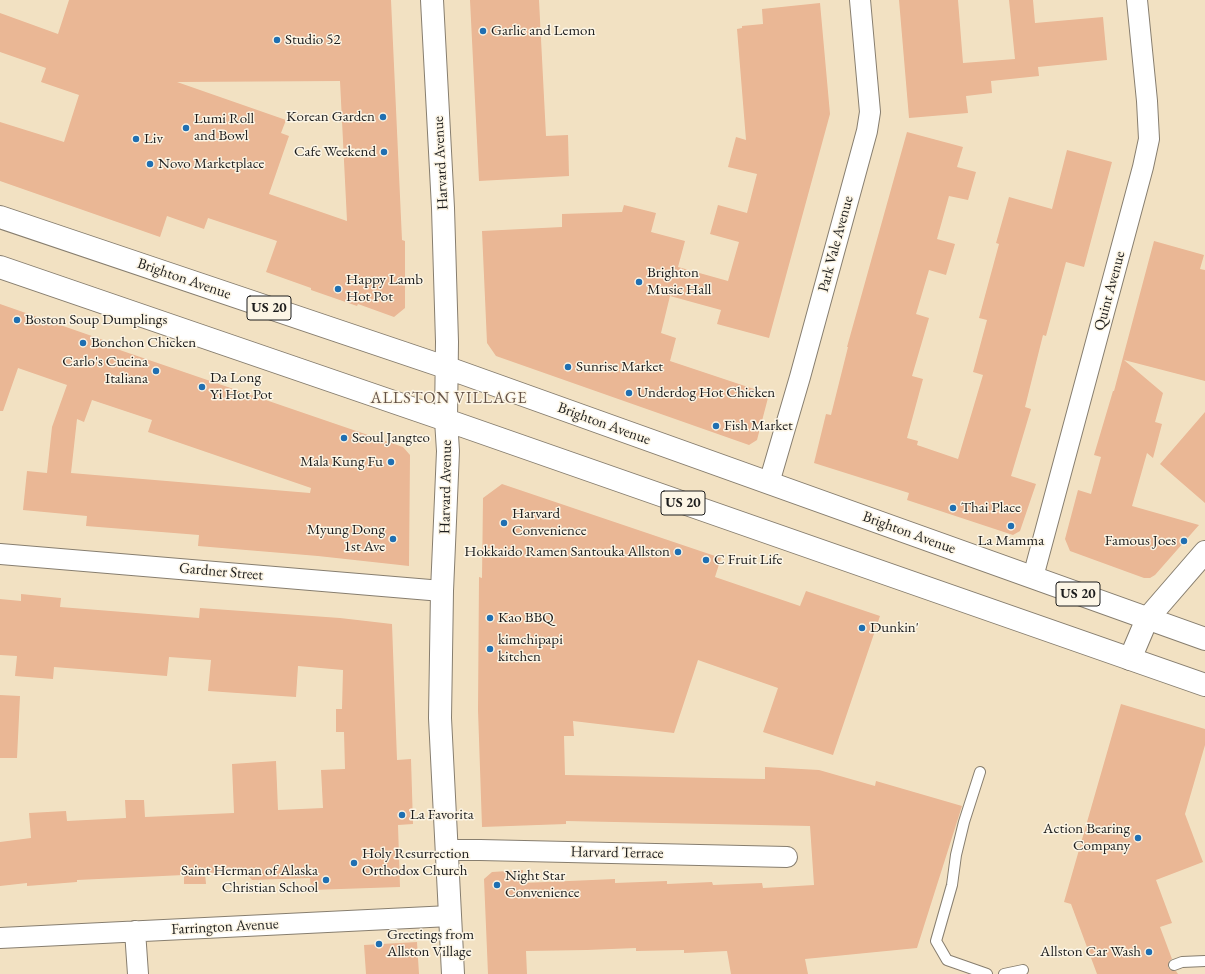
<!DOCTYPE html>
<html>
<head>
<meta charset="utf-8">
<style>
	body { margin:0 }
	canvas { display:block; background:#f2e1c2 }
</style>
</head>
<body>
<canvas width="1205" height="974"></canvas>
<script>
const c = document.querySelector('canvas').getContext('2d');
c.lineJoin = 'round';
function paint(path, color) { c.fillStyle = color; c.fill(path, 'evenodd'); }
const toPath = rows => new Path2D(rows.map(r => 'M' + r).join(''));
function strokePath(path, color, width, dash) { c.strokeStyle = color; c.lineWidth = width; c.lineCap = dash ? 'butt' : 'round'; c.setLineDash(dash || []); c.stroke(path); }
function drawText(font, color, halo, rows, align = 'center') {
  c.font = font + ' "EB Garamond",serif'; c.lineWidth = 3; c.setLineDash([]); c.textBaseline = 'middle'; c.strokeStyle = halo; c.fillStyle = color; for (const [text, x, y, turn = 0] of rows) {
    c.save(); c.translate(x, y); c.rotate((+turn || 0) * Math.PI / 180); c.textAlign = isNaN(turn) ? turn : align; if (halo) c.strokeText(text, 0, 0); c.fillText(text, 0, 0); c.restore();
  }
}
paint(toPath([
	[69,0,391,0,402,240,405,241,405,308,394,317,358,304,357,306,311,290,311,288,266,272,277,241,208,218,204,229,167,216,160,237,0,181,0,122,64,142,79,95,41,82,46,68,0,52,0,13,58,34],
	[340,81,347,221,269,194,289,136,281,133,286,120,177,82],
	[470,0,539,0,546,136,568,135,569,176,479,181],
	[899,0,958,0,963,63,1015,59,1009,0,1033,0,1035,23,1103,17,1107,60,1038,67,1039,76,991,81,992,93,966,96,968,113,909,118],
	[820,3,830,114,769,338,717,324,721,310,670,296,661,333,676,338,670,361,769,394,757,440,749,445,496,356,487,343,482,231,562,227,562,214,622,212,624,205,656,213,651,232,685,241,678,267,728,281,739,242,710,234,718,205,747,213,757,174,728,167,736,137,746,140,737,29,742,28,742,26,763,24,762,9],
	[907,132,963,147,957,167,976,172,968,200,949,196,937,239,955,244,946,275,929,270,916,314,929,318,912,376,923,379,907,438,918,441,917,445,958,459,983,375,973,372,987,320,979,318,999,244,996,243,1009,197,1052,209,1067,150,1112,162,1084,267,1066,262,1046,336,1043,335,1025,407,1031,409,1011,476,1036,484,1020,531,1013,535,907,500,909,493,814,463,826,414,831,415,848,347,847,347],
	[1154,241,1204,255,1200,269,1205,270,1205,381,1124,360,1163,393,1155,422,1162,424,1153,458,1147,453,1132,506,1199,525,1155,575,1150,578,1144,578,1070,551,1065,539,1078,490,1091,494,1101,457,1094,455,1113,391,1114,391],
	[0,304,112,343,111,347,403,447,410,455,409,566,318,556,198,546,199,535,86,526,87,516,23,510,27,471,47,473,52,427,67,385,18,368,3,411,0,411],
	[92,400,152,420,148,432,311,488,310,493,71,473,77,419,84,422],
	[1205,412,1205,503,1160,464],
	[502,484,721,558,715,577,800,606,806,591,880,616,833,755,763,732,778,688,698,660,674,733,573,721,574,736,564,736,565,775,765,779,765,767,819,770,875,786,876,781,962,806,917,948,805,959,808,974,731,974,727,951,684,953,684,950,636,951,636,948,587,950,526,951,527,974,488,974,484,879,492,872,523,870,523,883,615,879,615,883,667,881,667,884,712,882,713,885,762,883,763,888,814,885,810,826,566,821,566,824,482,827,478,710,479,577,482,578,483,498],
	[21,594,61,598,60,607,199,618,200,608,340,618,392,624,397,760,411,759,413,824,398,825,400,887,311,890,310,878,252,880,244,872,205,873,206,884,184,884,184,875,77,880,77,882,27,886,27,883,0,886,0,842,31,838,29,813,66,811,67,821,126,818,125,800,144,800,145,817,234,813,232,764,276,761,278,810,323,808,321,770,345,769,344,732,336,732,336,709,342,709,343,670,298,666,296,697,208,691,211,660,169,657,167,676,54,667,53,679,15,676,17,656,0,655,0,599,21,601],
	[0,695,20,696,17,758,0,758],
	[1121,704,1205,729,1205,745,1185,814,1203,862,1156,880,1172,923,1160,927,1172,959,1169,961,1168,967,1170,970,1176,971,1178,974,1097,974,1071,904,1064,902],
	[417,942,419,974,366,974,364,945]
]), '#eab795');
const lane = toPath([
	[980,772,964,822,956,855,952,885,936,941,947,960,987,974],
	[1174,965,1182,962,1205,961],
	[1004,974,1023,970]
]);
const street = toPath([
	[769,483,800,377,867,131,870,112,860,0],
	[0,554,442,591],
	[1033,577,1143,167,1149,139,1147,101,1137,0],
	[446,850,480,850,787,857],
	[135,931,138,974],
	[0,938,450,916]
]);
const secondary = toPath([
	[1130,659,1147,619,1205,552]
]);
const primary = toPath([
	[432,0,443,208,447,342,446,420,448,451,442,591,440,718,453,974],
	[0,217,448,368,1205,639],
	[0,267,446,420,1205,685]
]);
strokePath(lane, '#877e6f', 12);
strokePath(street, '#877e6f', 22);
strokePath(secondary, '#877e6f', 24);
strokePath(primary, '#877e6f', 24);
strokePath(lane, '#fff', 10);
strokePath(street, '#fff', 20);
strokePath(secondary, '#fff', 22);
strokePath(primary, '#fff', 22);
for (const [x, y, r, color] of [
	[483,31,4,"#1f6fb2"],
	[277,40,4,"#1f6fb2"],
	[383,117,4,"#1f6fb2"],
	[186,128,4,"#1f6fb2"],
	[136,139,4,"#1f6fb2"],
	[384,152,4,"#1f6fb2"],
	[150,164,4,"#1f6fb2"],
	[639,282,4,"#1f6fb2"],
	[338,289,4,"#1f6fb2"],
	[17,320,4,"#1f6fb2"],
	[83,343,4,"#1f6fb2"],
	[568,367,4,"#1f6fb2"],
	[156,371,4,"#1f6fb2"],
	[202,387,4,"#1f6fb2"],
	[629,393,4,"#1f6fb2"],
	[716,426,4,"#1f6fb2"],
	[344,438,4,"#1f6fb2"],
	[391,462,4,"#1f6fb2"],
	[953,508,4,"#1f6fb2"],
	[504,523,4,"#1f6fb2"],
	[1011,526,4,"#1f6fb2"],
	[393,539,4,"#1f6fb2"],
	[1184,541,4,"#1f6fb2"],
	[678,552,4,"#1f6fb2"],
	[706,560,4,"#1f6fb2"],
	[490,618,4,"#1f6fb2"],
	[862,628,4,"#1f6fb2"],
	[490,649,4,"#1f6fb2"],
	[402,815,4,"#1f6fb2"],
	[1138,838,4,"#1f6fb2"],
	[354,863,4,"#1f6fb2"],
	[326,880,4,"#1f6fb2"],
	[497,885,4,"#1f6fb2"],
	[379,944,4,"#1f6fb2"],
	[1149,952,4,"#1f6fb2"]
]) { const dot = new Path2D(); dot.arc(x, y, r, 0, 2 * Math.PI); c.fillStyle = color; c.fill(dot); strokePath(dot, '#fcf5e5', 1.5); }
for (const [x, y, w] of [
	[269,308,44],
	[683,503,44],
	[1078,594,44]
]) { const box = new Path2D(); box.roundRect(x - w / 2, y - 12, w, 24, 3); c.fillStyle = '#fcf5e5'; c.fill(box); strokePath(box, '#1c1c1c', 1); }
drawText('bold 14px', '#1c1c1c', null, [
	["US 20",269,308],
	["US 20",683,503],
	["US 20",1078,594]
]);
drawText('15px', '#1c1c1c', '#fcf5e5', [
	["Garlic and Lemon",491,31],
	["Studio 52",285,40],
	["Korean Garden",375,117,"right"],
	["Lumi Roll",194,119],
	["and Bowl",194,136],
	["Liv",144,139],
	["Cafe Weekend",376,152,"right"],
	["Novo Marketplace",158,164],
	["Brighton",647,273],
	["Music Hall",647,290],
	["Happy Lamb",346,280],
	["Hot Pot",346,297],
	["Boston Soup Dumplings",25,320],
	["Bonchon Chicken",91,343],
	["Carlo's Cucina",148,362,"right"],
	["Italiana",148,379,"right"],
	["Sunrise Market",576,367],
	["Da Long",210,378],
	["Yi Hot Pot",210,395],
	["Underdog Hot Chicken",637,393],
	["Fish Market",724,426],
	["Seoul Jangteo",352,438],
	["Mala Kung Fu",383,462,"right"],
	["Thai Place",961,508],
	["Harvard",512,514],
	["Convenience",512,531],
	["Myung Dong",385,530,"right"],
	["1st Ave",385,547,"right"],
	["La Mamma",1011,541,"center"],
	["Famous Joes",1176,541,"right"],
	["Hokkaido Ramen Santouka Allston",670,552,"right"],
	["C Fruit Life",714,560],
	["Kao BBQ",498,618],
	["Dunkin'",870,628],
	["kimchipapi",498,640],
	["kitchen",498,657],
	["La Favorita",410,815],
	["Action Bearing",1130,829,"right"],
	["Company",1130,846,"right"],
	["Holy Resurrection",362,854],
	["Orthodox Church",362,871],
	["Saint Herman of Alaska",318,871,"right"],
	["Christian School",318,888,"right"],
	["Night Star",505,876],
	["Convenience",505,893],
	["Greetings from",387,935],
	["Allston Village",387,952],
	["Allston Car Wash",1141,952,"right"]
], 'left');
drawText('15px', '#1c1c1c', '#fcf5e5', [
	["Harvard Avenue",441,163,-93],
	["Park Vale Avenue",836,244,-75],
	["Brighton Avenue",184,279,19],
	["Quint Avenue",1110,291,-75],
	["Brighton Avenue",604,424,20],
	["Harvard Avenue",446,487,-89],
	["Brighton Avenue",909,533,20],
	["Gardner Street",221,572,5],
	["Harvard Terrace",617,853,1],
	["Farrington Avenue",225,927,-3]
]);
c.letterSpacing = '1px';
drawText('16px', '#645246', '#fcf5e5', [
	["ALLSTON VILLAGE",449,399]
]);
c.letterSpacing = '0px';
</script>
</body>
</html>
